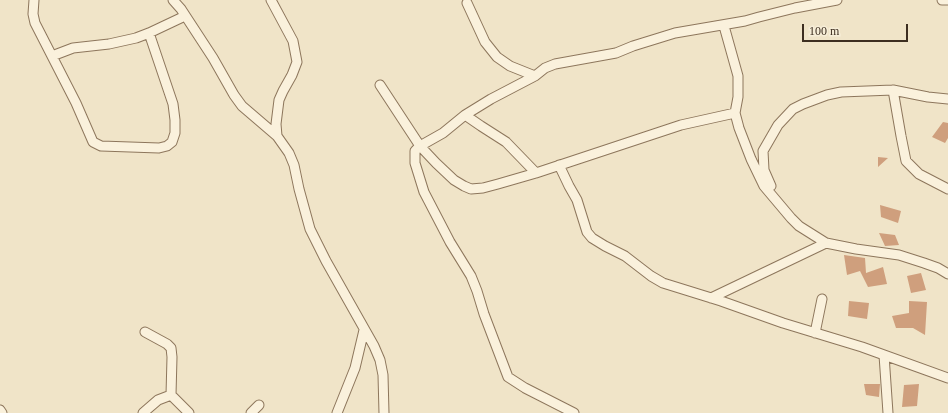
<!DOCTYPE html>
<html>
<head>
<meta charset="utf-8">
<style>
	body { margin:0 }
	#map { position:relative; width:948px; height:413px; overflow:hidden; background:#f0e4c8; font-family:"Times New Roman",serif }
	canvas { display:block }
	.scale { position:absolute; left:802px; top:24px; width:106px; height:18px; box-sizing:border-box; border:2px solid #3d2e20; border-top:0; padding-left:5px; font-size:12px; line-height:14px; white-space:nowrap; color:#3d2e20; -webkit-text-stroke:3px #f7eed8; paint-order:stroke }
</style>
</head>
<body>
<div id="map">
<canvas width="948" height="413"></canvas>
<div class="scale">100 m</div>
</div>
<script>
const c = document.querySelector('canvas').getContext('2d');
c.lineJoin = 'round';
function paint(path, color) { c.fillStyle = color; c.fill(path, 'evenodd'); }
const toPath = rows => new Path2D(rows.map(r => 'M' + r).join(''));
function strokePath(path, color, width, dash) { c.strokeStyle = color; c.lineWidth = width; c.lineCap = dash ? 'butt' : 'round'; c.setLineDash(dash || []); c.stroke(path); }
paint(toPath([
	[943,122,948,123,948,138,945,143,932,137],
	[878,157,888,158,878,167],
	[880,205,901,211,898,223,881,217],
	[879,233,895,235,899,245,885,246],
	[844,255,865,258,866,273,883,267,887,284,868,287,860,271,847,275],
	[921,273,926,290,911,293,907,276],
	[849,301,869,303,867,319,848,316],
	[909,301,927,302,925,335,913,328,896,328,892,316,909,313],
	[864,384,880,384,879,397,866,395],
	[919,384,917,406,902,407,904,385]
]), '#cf9f7d');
const minor = toPath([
	[34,0,33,14,35,23,76,103,93,142,101,146,159,148,167,146,172,142,175,133,175,120,173,104,149,33],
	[173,0,181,9,213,58,234,95,242,106,277,136,289,153,294,165,299,189,310,229,326,261,374,346,380,360,383,375,384,413],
	[271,0,293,41,297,62,292,75,283,91,279,100,276,124,277,136],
	[942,0,948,0],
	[467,3,485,42,497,57,510,66,535,76],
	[724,26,738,76,738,97,735,113,739,128,751,159,764,186,791,218,799,226,826,243,856,249,899,255,924,263,938,268,948,274],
	[52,56,73,48,109,44,136,38,149,33,185,16],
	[380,85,420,146,436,163,454,180,464,186,471,189,483,188,498,184,536,173,681,125,735,113],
	[893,90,901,136,906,161,919,174,948,189],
	[465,115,481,126,506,142,536,173],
	[559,165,569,186,577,200,587,232,592,238,605,246,625,256,651,276,663,283,721,301,783,323,862,347,948,378],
	[771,186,764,170,763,151,778,125,793,109,803,104,827,95,841,92,893,90,928,97,948,99],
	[711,298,826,243],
	[145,332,167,344,171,348,172,357,171,395,189,413],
	[815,333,822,299],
	[884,355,888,413],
	[0,410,2,413],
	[143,413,158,400,171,395],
	[251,413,259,405],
	[337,413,355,368,364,330],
	[574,413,525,388,508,377,484,314,477,291,471,276,450,242,424,192,415,163,415,151,420,146,443,133,465,115,491,99,535,76,545,68,555,64,616,53,633,46,675,33,745,21,759,17,795,8,837,0]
]);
strokePath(minor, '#8d765c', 11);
strokePath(minor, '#faf1dc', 9);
</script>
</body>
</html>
